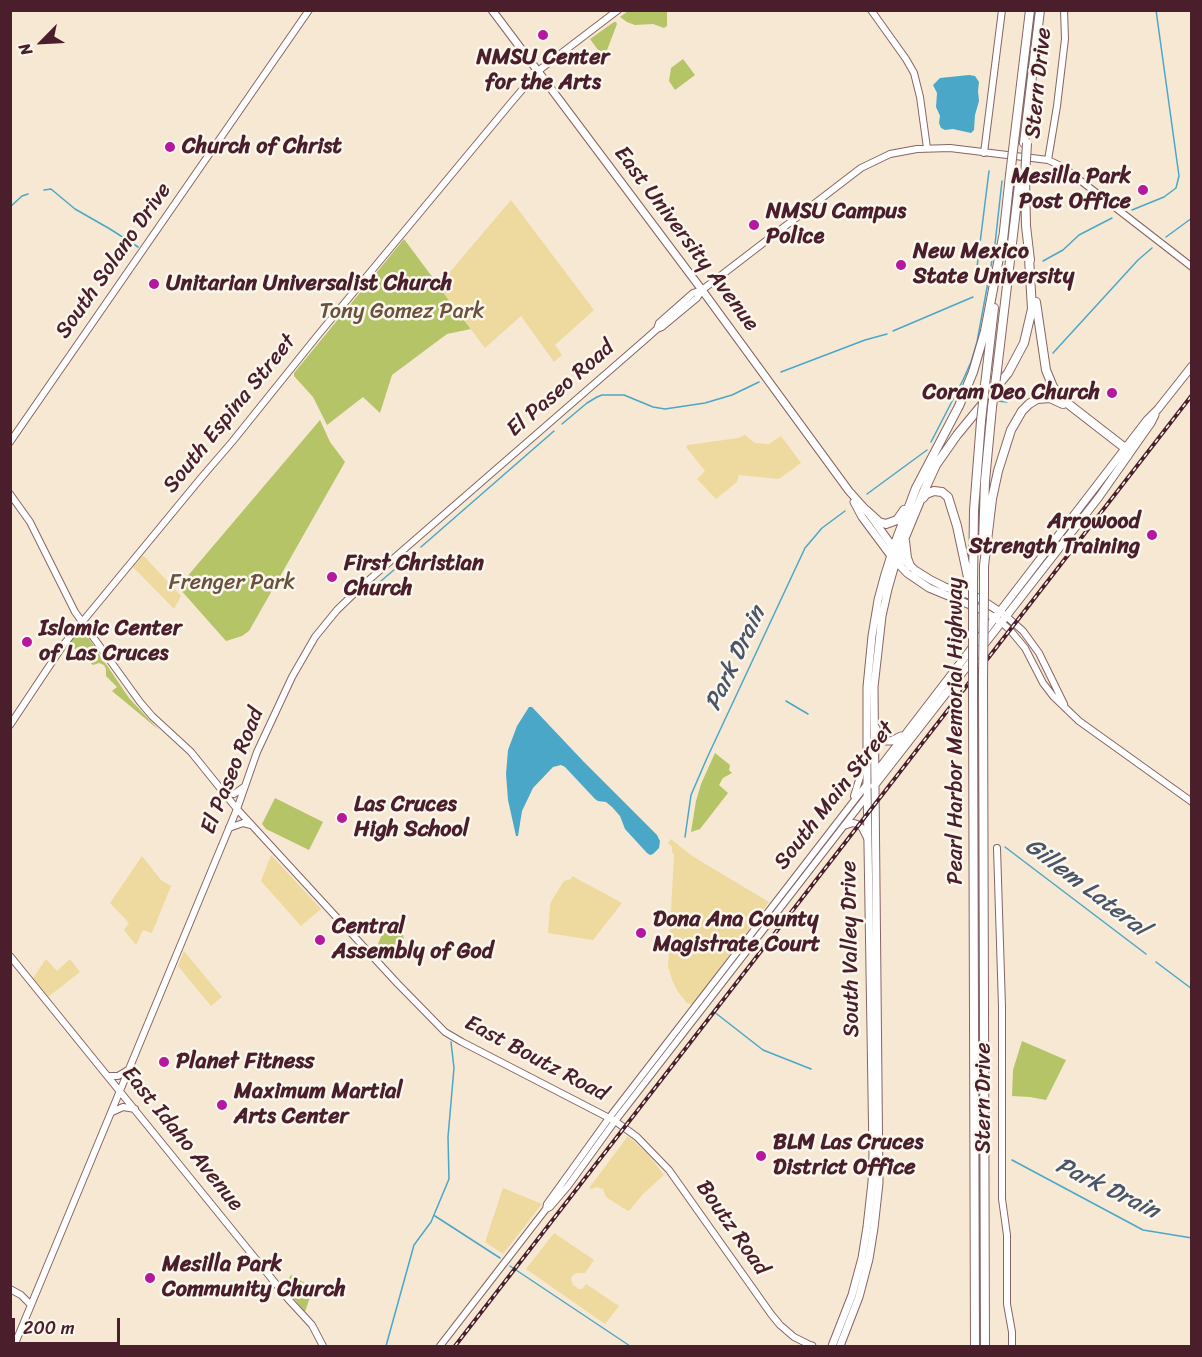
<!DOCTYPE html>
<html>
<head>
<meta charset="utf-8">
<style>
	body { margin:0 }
	#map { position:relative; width:1202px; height:1357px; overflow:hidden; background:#f7e8d3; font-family:Sriracha,sans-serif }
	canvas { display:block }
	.frame { position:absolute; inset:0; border:12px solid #4a1f2b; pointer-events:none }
	.north { position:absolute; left:12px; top:12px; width:60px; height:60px; -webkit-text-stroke:4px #fbf7ec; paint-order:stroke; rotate:246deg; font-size:16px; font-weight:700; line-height:24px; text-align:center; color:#4a1f2b }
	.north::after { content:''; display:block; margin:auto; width:21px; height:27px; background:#4a1f2b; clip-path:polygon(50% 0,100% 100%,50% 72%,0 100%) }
	.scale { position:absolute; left:12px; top:1318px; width:108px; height:27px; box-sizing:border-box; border:3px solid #4a1f2b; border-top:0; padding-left:8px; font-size:18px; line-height:21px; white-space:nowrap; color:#4a1f2b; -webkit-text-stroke:4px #fbf7ec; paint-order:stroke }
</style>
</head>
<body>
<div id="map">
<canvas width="1202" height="1357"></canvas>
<div class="frame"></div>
<div class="north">N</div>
<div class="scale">200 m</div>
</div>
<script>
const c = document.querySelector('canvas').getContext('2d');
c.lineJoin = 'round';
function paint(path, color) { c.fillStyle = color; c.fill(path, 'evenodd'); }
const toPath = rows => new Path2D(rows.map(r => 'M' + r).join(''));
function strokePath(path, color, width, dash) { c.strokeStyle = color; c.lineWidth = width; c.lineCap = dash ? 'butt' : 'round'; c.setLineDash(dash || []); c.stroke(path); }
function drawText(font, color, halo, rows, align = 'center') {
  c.font = font + ' Sriracha,sans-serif'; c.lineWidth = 5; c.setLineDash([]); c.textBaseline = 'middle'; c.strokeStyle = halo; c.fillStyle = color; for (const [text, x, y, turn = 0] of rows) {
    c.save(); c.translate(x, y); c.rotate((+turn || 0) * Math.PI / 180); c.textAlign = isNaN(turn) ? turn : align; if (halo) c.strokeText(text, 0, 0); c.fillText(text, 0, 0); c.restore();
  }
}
paint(toPath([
	[628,11,667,11,667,26,664,28,653,24,635,25,627,22,620,17],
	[614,22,616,22,617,24,604,58,590,39],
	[683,59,695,75,675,90,669,81,671,68],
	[404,239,471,329,447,334,392,375,380,413,363,397,327,425,313,397,294,376,294,373],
	[320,420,330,442,345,462,249,631,242,636,226,641,179,588,180,585],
	[82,633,87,636,129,698,159,730,112,691,117,687,106,676,106,669,104,665,99,663,93,665,70,645,70,642,75,636],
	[715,753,730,765,729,770,732,773,723,778,719,785,728,793,700,829,691,832,696,801,701,784],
	[275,798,323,822,309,850,266,829,262,824],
	[387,922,396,926,403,934,404,942,400,955,397,959,378,944],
	[1022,1041,1066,1060,1046,1100,1030,1097,1012,1096,1013,1070],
	[291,1275,308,1285,305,1293,310,1297,305,1312,284,1287,285,1284]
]), '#b4c466');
paint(toPath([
	[511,200,594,310,555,345,562,355,554,362,521,316,485,348,438,286],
	[745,435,755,443,769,444,781,436,801,463,779,479,739,475,737,482,716,499,697,479,705,471,686,447,688,445,738,438],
	[144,556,181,596,174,609,133,567,141,557],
	[671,839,692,856,769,902,692,1005,687,1003,678,992,672,980,669,969,668,969,674,855,672,852,672,847,668,843],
	[271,855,321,909,301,926,261,881],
	[142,856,161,880,171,886,152,933,143,930,136,945,124,930,129,923,110,903],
	[572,876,622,903,593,940,548,933,550,905,552,900,564,881,571,879],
	[184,951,222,997,211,1006,178,966],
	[46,959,57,971,70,959,80,972,48,997,33,978],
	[628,1136,647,1153,664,1175,642,1195,630,1210,628,1211,606,1197,603,1189,596,1187,592,1189,589,1188],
	[503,1188,542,1204,503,1254,485,1242],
	[554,1233,594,1260,585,1273,576,1273,572,1276,571,1279,573,1285,579,1289,582,1289,586,1284,619,1306,605,1324,526,1269]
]), '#eeda9e');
paint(toPath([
	[969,75,975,76,979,82,978,91,979,101,975,115,974,130,971,133,953,129,945,130,941,128,939,123,940,116,936,107,937,93,933,85,940,78],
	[529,707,532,707,583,761,657,835,660,841,659,848,653,854,650,855,647,853,625,829,620,816,612,807,606,802,598,801,595,799,565,767,561,765,553,767,533,788,522,811,518,836,516,836,508,800,506,774,508,750,517,726]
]), '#4aa7c8');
strokePath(toPath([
	[44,190,51,189,75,209,110,229,138,247],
	[10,207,22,196,28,194],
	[1132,210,1164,197,1176,188,1179,176,1156,10],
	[1166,237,1192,218],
	[1043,261,1063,250,1079,235,1112,218],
	[977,267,989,171],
	[893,331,973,297],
	[1053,353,1138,260,1152,248],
	[781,372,865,340,887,334],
	[997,401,1007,402],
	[562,424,587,403,597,397,602,395,624,395,653,407,665,409,705,403,732,395,759,382],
	[931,442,963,380,971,362,977,342,995,244,1002,181],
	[867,494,927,450],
	[421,547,554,431],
	[375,586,414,553],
	[786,701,808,714],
	[685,837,691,795,707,758,805,548,822,528,845,511],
	[1005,847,1146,954],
	[1156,962,1192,989],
	[713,1011,763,1050,811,1069],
	[1012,1160,1143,1230,1192,1238],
	[435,1216,500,1258],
	[510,1266,630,1346],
	[386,1346,414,1245,431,1222,449,1179,448,1137,454,1068,451,1042]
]), '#4aa7c8', 1.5);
const secondary = toPath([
	[871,10,906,59,914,73,920,97,927,148],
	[984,153,1002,10],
	[1048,160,1057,106,1065,39,1064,10],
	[657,329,659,323,693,293,702,290,861,168,890,154,917,149,950,148,1048,160,1063,167,1192,267],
	[10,442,309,10],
	[10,494,30,522,75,612,140,702,152,716,191,752,237,809,397,983,445,1032,462,1042,615,1121,637,1137,669,1170,771,1314,780,1325,794,1337,812,1346],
	[1006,616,1023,631,1039,653,1064,704],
	[1001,622,1010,630,1025,648,1043,683,1053,696,1079,721,1192,802],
	[10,725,64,644,201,478,232,442,318,335,510,104,538,71,618,10],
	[224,793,234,794,244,787],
	[854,796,860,777,865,754],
	[844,826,853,823,857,824,862,828,867,838],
	[229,828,243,823,251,825],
	[997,848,1002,1007,1002,1199,1007,1235,1007,1304,1012,1332,1012,1346],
	[10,956,289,1300,312,1325,323,1346],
	[108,1076,118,1076,128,1070],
	[112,1112,123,1107,135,1109],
	[546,1209,547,1204,609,1118,867,784],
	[10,1289,21,1295,31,1305],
	[14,1346,237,809,257,752,292,677,315,637,337,610,363,585,647,338,657,329,662,327,697,298,702,290],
	[440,1346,546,1209,550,1207,568,1186,615,1121,867,796]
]);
const primary = toPath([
	[492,10,702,290,849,491,867,511,898,554,915,570,931,580,945,587,979,598,1006,616],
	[854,502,862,517,891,556,907,573,929,588,980,609,998,620],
	[876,728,880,738,886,741,891,741,901,736],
	[875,774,1147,420,1158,409,1192,366],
	[874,786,1099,497,1151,423,1155,415],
	[811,1346,812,1346],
	[832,1346,852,1295,862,1258,867,1227,872,1182,873,1155,867,784,867,687,872,636,878,600,885,574,893,549],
	[840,1346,859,1297,869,1259,874,1228,879,1183,874,687,882,616,888,589,898,554]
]);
const highway = toPath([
	[1014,142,1030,10],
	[1024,143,1040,10],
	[1025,177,1026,226,1030,260],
	[1003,240,1010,175],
	[1036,302,1046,370,1053,387,1067,403,1125,448,1127,456],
	[997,370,1020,176],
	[985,385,994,308],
	[923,498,926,494,934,491,942,492,948,497,957,526,969,582],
	[867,511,879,522,886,524,897,520,904,510],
	[905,541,907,558,910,566],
	[983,543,985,481,992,407],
	[893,549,916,488,959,406,973,372,985,331,1003,237],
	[898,554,924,491,936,465,957,435,1008,373,1024,343,1032,309,1029,258],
	[973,584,974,510,981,421],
	[984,591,984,566,992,499,998,471,1011,430,1022,411,1029,404,1037,399,1050,398,1063,404],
	[983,680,985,1346],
	[973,697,975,1346]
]);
strokePath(secondary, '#876566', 8);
strokePath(primary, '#876566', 9);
strokePath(highway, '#876566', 10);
strokePath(secondary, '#fff', 6);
strokePath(primary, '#fff', 7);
strokePath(highway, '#fff', 8);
const rail = toPath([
	[455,1346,1192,395]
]);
strokePath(rail, '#4a1f2b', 4);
strokePath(rail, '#fbf7ec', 1.5, [4.5]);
const highwayBridge = toPath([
	[1010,175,1014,142],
	[1025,177,1027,143],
	[992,407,997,370],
	[981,421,985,385],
	[983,680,984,591],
	[973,697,973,584]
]);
strokePath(highwayBridge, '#876566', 10, []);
strokePath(highwayBridge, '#fff', 8);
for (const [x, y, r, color] of [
	[543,35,6,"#b5179e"],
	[170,147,6,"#b5179e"],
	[1143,190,6,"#b5179e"],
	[754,225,6,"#b5179e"],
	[901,265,6,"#b5179e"],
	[154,284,6,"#b5179e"],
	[1112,393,6,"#b5179e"],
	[1152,535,6,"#b5179e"],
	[332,577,6,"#b5179e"],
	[27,642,6,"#b5179e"],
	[342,818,6,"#b5179e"],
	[641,933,6,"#b5179e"],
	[320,940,6,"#b5179e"],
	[164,1062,6,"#b5179e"],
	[222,1105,6,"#b5179e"],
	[761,1156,6,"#b5179e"],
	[150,1278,6,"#b5179e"]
]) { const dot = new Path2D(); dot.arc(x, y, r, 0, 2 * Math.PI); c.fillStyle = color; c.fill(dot); strokePath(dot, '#fbf7ec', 2); }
drawText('bold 22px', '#4a1f2b', '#fbf7ec', [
	["NMSU Center",543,58,"center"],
	["for the Arts",543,83,"center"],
	["Church of Christ",182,147],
	["Mesilla Park",1131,177,"right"],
	["Post Office",1131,202,"right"],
	["NMSU Campus",766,212],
	["Police",766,237],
	["New Mexico",913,252],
	["State University",913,277],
	["Unitarian Universalist Church",166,284],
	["Coram Deo Church",1100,393,"right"],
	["Arrowood",1140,522,"right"],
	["Strength Training",1140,547,"right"],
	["First Christian",344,564],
	["Church",344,589],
	["Islamic Center",39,629],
	["of Las Cruces",39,654],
	["Las Cruces",354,805],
	["High School",354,830],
	["Dona Ana County",653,920],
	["Magistrate Court",653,945],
	["Central",332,927],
	["Assembly of God",332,952],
	["Planet Fitness",176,1062],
	["Maximum Martial",234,1092],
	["Arts Center",234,1117],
	["BLM Las Cruces",773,1143],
	["District Office",773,1168],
	["Mesilla Park",162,1265],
	["Community Church",162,1290]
], 'left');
drawText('22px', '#4a1f2b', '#fbf7ec', [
	["Stern Drive",1039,83,-84],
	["East University Avenue",686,239,53],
	["South Solano Drive",114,261,-55],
	["El Paseo Road",561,389,-41],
	["South Espina Street",230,414,-51],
	["Pearl Harbor Memorial Highway",956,731,-90],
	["El Paseo Road",233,771,-68],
	["South Main Street",835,796,-52],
	["South Valley Drive",851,949,-91],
	["East Boutz Road",536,1059,28],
	["Stern Drive",984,1098,-90],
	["East Idaho Avenue",182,1139,51],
	["Boutz Road",732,1228,55]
]);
drawText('22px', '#6a513d', '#fbf7ec', [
	["Tony Gomez Park",402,312],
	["Frenger Park",232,583]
]);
drawText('italic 24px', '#4a556a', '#fbf7ec', [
	["Park Drain",736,659,-65],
	["Gillem Lateral",1086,888,37],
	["Park Drain",1107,1189,26]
]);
</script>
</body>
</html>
